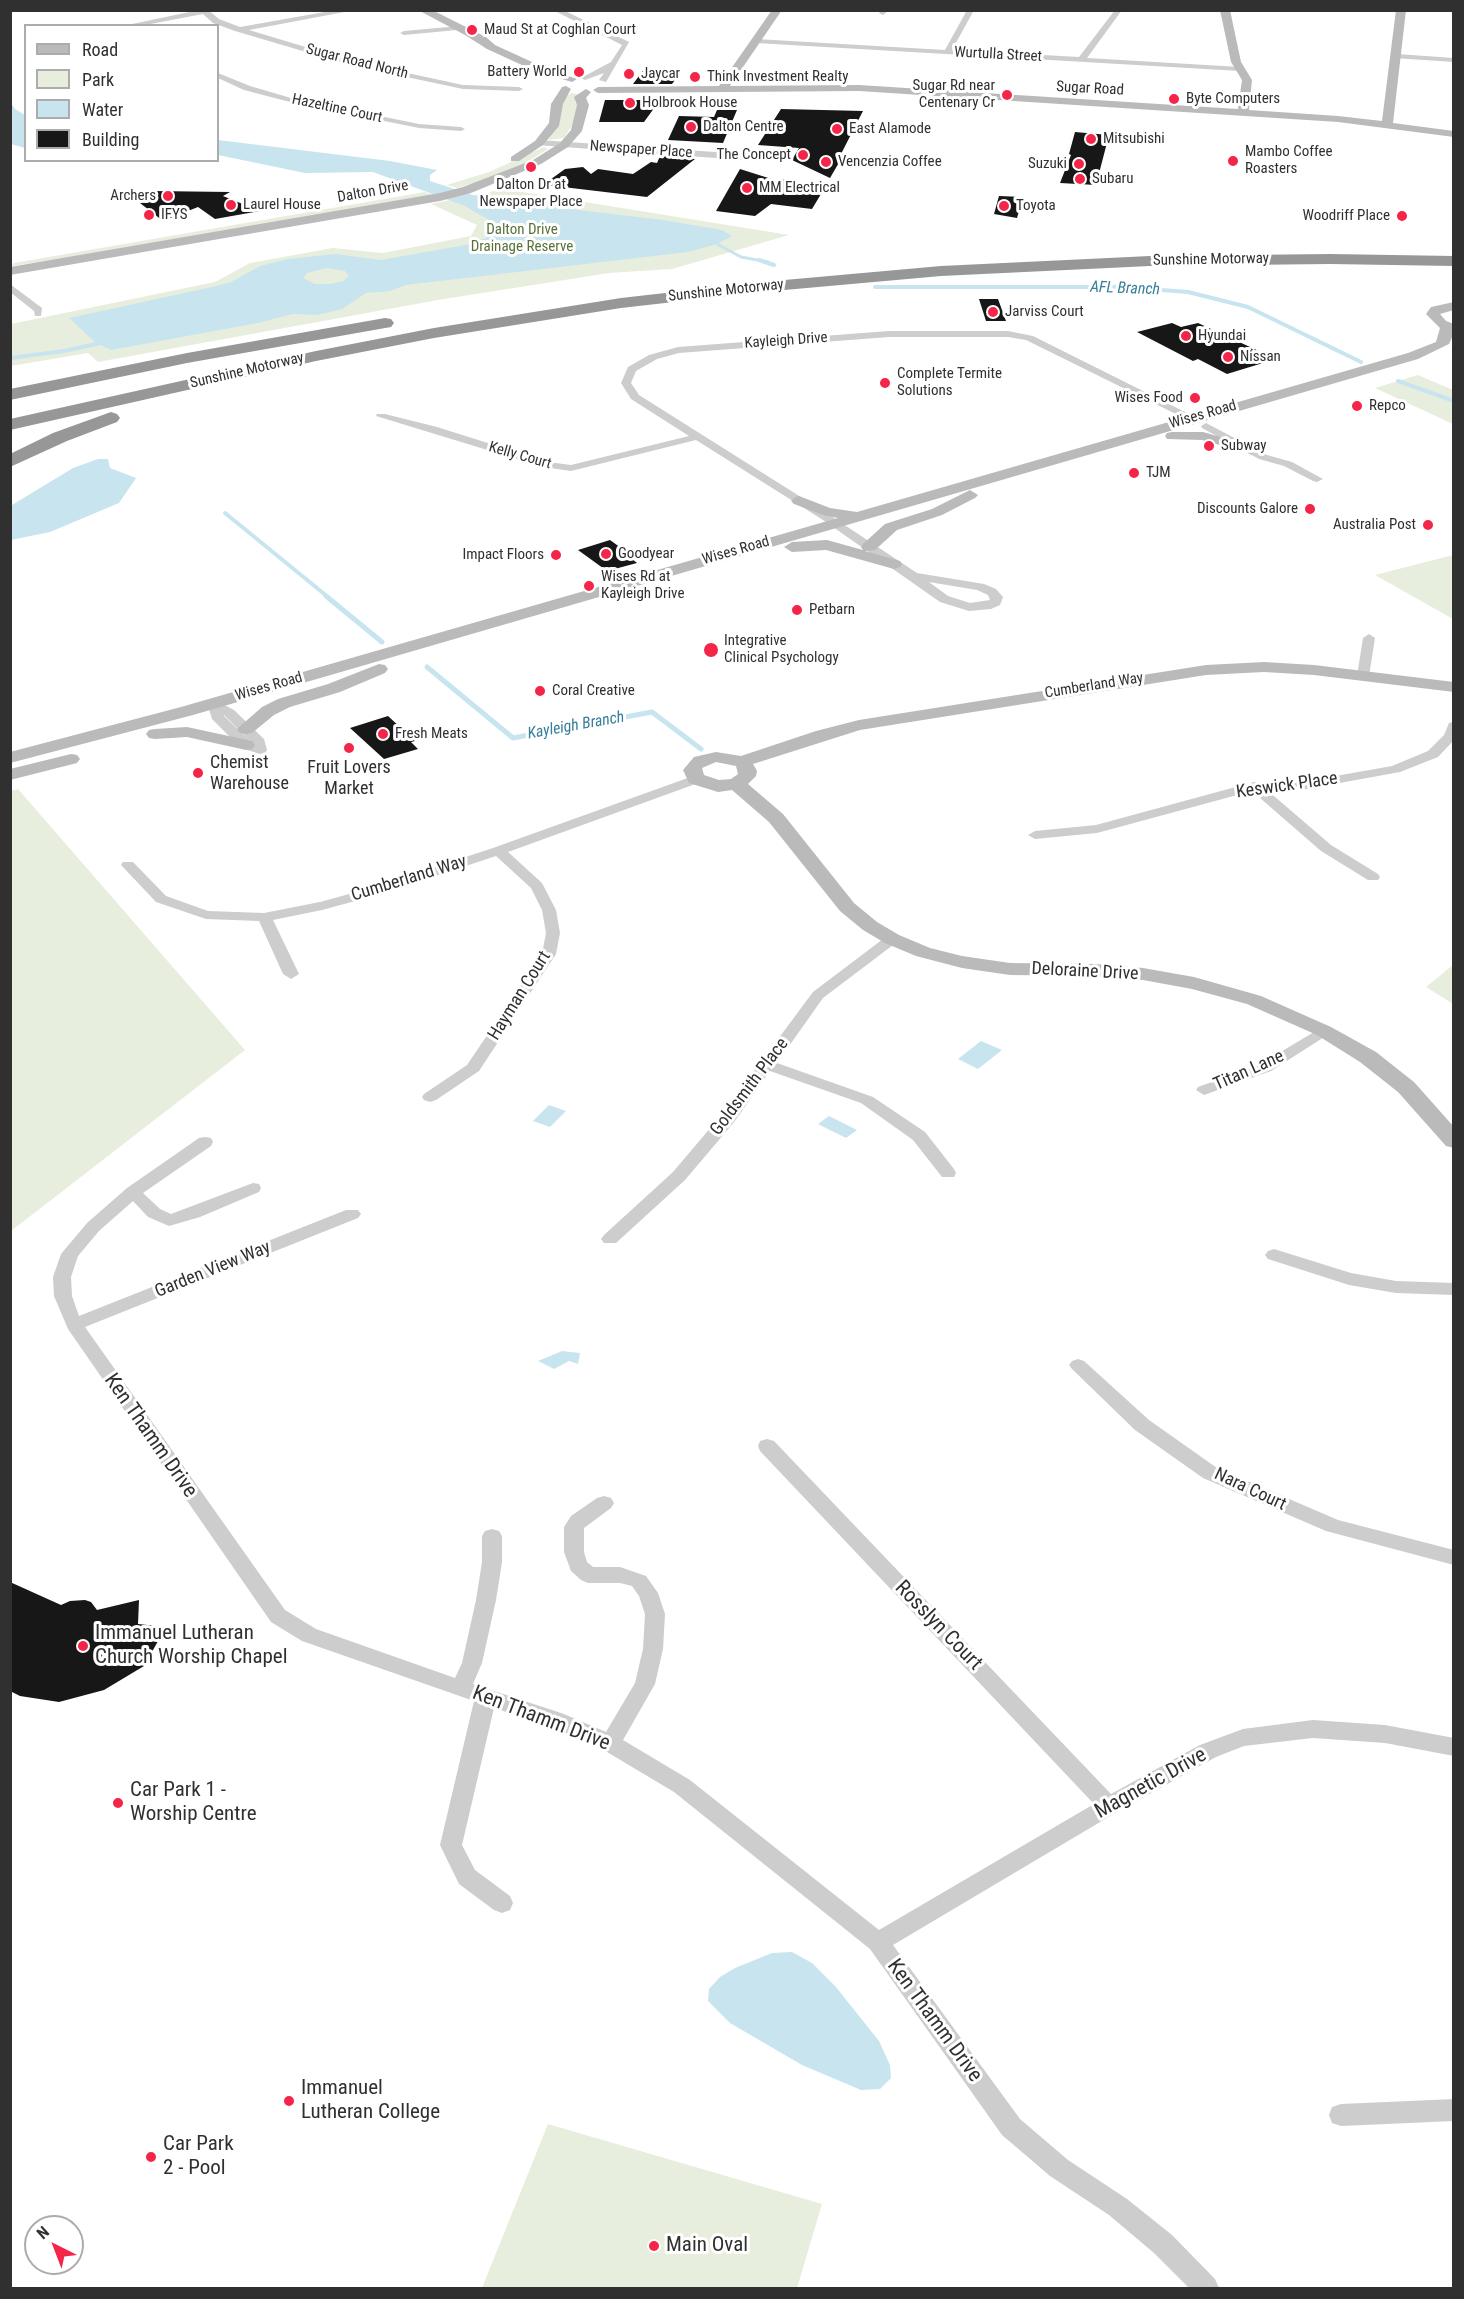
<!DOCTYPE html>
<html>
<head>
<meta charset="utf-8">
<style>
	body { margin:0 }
	#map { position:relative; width:1464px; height:2299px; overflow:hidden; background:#fff; font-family:"Roboto Condensed",sans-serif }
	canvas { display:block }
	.frame { position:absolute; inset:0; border:12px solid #303030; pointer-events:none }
	.legend { position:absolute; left:24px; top:24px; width:195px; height:138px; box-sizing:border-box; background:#fff; border:2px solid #acacac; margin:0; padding:8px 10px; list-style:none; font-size:18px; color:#303030 }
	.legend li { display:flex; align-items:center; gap:12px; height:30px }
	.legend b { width:30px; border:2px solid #acacac }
	.north { position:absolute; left:24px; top:2215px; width:60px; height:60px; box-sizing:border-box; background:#fff; border:2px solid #acacac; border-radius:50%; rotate:318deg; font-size:16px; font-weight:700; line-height:24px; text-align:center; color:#303030 }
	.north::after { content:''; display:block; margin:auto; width:21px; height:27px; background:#f52549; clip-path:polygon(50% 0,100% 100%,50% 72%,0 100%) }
</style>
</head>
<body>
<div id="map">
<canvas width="1464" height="2299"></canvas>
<div class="frame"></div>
<ul class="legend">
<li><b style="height:8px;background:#bababa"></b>Road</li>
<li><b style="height:16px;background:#e8eedd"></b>Park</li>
<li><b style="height:16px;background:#c8e4ef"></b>Water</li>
<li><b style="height:16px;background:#171717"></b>Building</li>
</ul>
<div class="north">N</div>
</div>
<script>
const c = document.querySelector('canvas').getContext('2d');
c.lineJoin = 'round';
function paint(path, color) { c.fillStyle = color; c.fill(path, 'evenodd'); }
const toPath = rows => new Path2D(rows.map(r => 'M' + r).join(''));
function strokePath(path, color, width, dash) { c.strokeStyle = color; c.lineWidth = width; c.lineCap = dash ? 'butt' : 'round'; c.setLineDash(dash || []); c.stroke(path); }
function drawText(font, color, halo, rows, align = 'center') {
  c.font = font + ' "Roboto Condensed",sans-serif'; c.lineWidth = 6; c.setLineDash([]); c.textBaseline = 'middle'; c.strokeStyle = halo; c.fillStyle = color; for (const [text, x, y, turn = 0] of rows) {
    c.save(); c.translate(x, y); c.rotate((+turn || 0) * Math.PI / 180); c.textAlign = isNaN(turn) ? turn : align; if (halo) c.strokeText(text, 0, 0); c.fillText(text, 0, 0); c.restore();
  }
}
paint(toPath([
	[571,93,579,94,575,102,578,105,573,124,564,138,550,140,548,138,565,98],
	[544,147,548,149,524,164,494,177,457,188,447,185,489,172],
	[504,189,789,235,672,269,609,273,438,300,98,362,88,353,11,366,11,324,215,282,250,263,333,248,383,253,471,236,477,225,431,204],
	[425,192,433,195,88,255,11,266,14,263],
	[1418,375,1453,390,1453,424,1375,388],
	[1453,555,1453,619,1375,575],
	[18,789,245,1050,11,1231,10,791],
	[1453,965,1453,1004,1426,987],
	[548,2124,822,2204,797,2288,482,2288]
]), '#e8eedd');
paint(toPath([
	[10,102,15,109,25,115,25,148,11,144],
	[218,140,390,161,437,170,430,175,430,181,485,199,663,220,722,230,732,236,717,244,688,252,406,285,390,291,366,293,342,309,317,315,293,314,258,323,111,350,95,342,69,318,212,287,231,282,260,266,288,259,336,254,381,260,471,244,497,233,499,226,465,206,373,172,305,173,218,155],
	[326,268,345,271,349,276,343,281,330,284,315,284,303,278,307,273],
	[98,459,108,459,110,468,136,478,119,503,50,532,11,540,12,505,73,468],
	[981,1041,1002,1050,978,1069,958,1059],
	[549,1105,566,1111,550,1127,533,1121],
	[829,1116,857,1130,846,1138,818,1124],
	[562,1351,580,1353,578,1364,569,1361,554,1369,538,1361],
	[792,1952,812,1963,836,1987,879,2041,890,2065,891,2078,880,2089,861,2090,802,2065,730,2023,708,2001,709,1989,720,1977,735,1968,772,1953]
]), '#c8e4ef');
strokePath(toPath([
	[717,244,741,257,768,262]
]), '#c8e4ef', 3);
strokePath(toPath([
	[759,260,774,265],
	[875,287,1120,287,1188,292,1248,307,1361,362],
	[10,358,64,351,105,342],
	[1398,381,1454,401],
	[225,513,328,597]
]), '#c8e4ef', 4);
strokePath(toPath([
	[326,596,382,642],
	[427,667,513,738,652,712,701,749]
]), '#c8e4ef', 5);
paint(toPath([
	[645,68,682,71,672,84,633,84],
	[605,100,660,100,644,122,599,122],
	[781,109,863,111,841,154,844,154,830,178,792,160,799,148,758,145],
	[717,110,737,110,723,143,668,140,679,116,714,117],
	[1075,132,1109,135,1096,185,1060,183,1071,155,1069,154],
	[660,156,695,159,647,197,546,185,550,182,547,182,565,169,583,167,591,174,598,169,633,174,651,162,657,163],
	[740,169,781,182,782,179,824,189,812,209,771,204,755,216,716,211],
	[152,191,230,192,223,196,260,211,215,219,198,207,163,221,140,203],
	[999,196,1023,197,1017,218,994,214],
	[979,299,998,299,1006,321,986,321],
	[1172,323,1181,327,1198,323,1276,359,1227,374,1198,359,1193,361,1137,332],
	[610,540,635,558,632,559,637,563,607,571,578,550],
	[388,716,415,741,411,742,418,749,384,759,350,728],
	[10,1582,61,1605,70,1601,85,1600,91,1602,97,1610,139,1600,138,1624,166,1627,144,1666,104,1690,59,1702,20,1696,10,1691]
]), '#171717');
paint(toPath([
	[199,10,208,10,219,19,240,27,336,10,355,10,249,30,352,61,463,85,519,87,523,89,519,91,463,89,350,65,235,31,213,23,203,14,140,26,132,24,199,10],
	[553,10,563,10,629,42,606,82,599,80,604,73,585,80,581,78,611,62,622,45,553,10],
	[881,10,889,10,883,15,879,13,881,10],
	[967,10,974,10,952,50,1079,57,1115,10,1122,10,1087,58,1240,67,1244,69,1240,71,756,43,752,41,756,39,945,50,967,10],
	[460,26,461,28,457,30,404,35,400,33,404,31,460,26],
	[1397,54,1454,58,1454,62,1394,58,1393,56,1397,54],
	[218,73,250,86,291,98,419,124,461,127,465,129,461,131,419,128,290,102,244,90,218,78,218,73],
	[539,140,744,154,748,157,744,160,536,145,536,141,539,140],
	[10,284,42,308,41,316,35,316,34,311,10,292,10,284],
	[889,331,1008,331,1033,336,1197,418,1192,421,1188,420,1026,340,1008,337,889,337,679,353,657,359,636,371,631,383,639,395,831,516,917,573,984,584,996,589,1003,597,1000,605,991,609,969,611,940,602,823,520,696,440,571,471,543,467,376,416,377,414,385,414,437,427,548,462,571,465,689,436,631,399,621,383,628,367,649,355,678,347,889,331],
	[929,582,977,590,988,595,990,600,970,603,948,596,929,582],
	[1206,423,1267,455,1292,462,1323,479,1317,482,1313,481,1284,466,1259,459,1202,428,1201,426,1206,423],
	[1369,634,1375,638,1369,676,1363,680,1357,676,1363,638,1369,634],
	[213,699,234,710,264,739,267,750,265,753,260,754,241,748,212,719,207,703,213,699],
	[224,715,224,716,252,743,224,715],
	[1454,722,1454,740,1438,757,1400,772,1296,791,1267,790,1331,845,1378,874,1380,877,1378,880,1368,880,1321,851,1252,791,1097,833,1035,839,1028,835,1035,831,1096,825,1254,782,1296,783,1392,766,1428,751,1444,735,1449,723,1454,722],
	[696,775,703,779,701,782,508,852,542,883,556,910,560,933,556,954,479,1071,436,1100,430,1102,424,1100,422,1097,424,1094,467,1065,542,954,546,933,542,910,531,888,496,856,381,894,322,910,273,920,299,974,291,979,283,974,259,921,206,919,156,902,121,865,123,862,133,862,166,896,208,911,264,913,320,902,371,888,493,848,696,775],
	[892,935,899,939,897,942,823,998,777,1063,873,1097,925,1132,954,1169,956,1173,954,1177,942,1177,913,1140,861,1103,770,1071,735,1121,685,1180,616,1243,604,1243,601,1239,604,1235,673,1172,723,1113,813,992,887,936,892,935],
	[1324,1026,1332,1031,1329,1034,1271,1071,1204,1095,1196,1090,1198,1087,1259,1065,1324,1026],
	[205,1137,211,1138,213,1142,211,1146,143,1193,160,1209,171,1214,253,1183,259,1184,261,1188,259,1192,200,1217,169,1226,148,1217,133,1201,99,1231,78,1256,71,1277,72,1296,79,1316,346,1210,358,1210,361,1214,358,1218,85,1327,285,1610,316,1629,455,1678,462,1663,476,1600,482,1562,482,1536,485,1531,492,1529,499,1531,502,1536,502,1562,496,1600,482,1663,473,1684,564,1714,606,1732,635,1683,643,1649,645,1614,639,1596,632,1586,620,1583,588,1583,581,1580,571,1571,564,1552,564,1527,571,1516,597,1498,604,1496,611,1498,614,1503,611,1508,584,1528,584,1552,587,1562,593,1567,620,1567,646,1576,658,1593,665,1614,663,1649,655,1684,623,1740,690,1780,879,1930,1094,1804,760,1451,758,1446,760,1441,767,1439,774,1441,1111,1794,1200,1745,1243,1729,1313,1720,1385,1725,1454,1738,1454,1756,1385,1743,1313,1738,1244,1746,1216,1757,1117,1812,893,1945,1020,2119,1068,2160,1127,2199,1172,2235,1215,2279,1219,2288,1189,2288,1154,2253,1109,2215,1050,2176,1002,2135,870,1949,674,1792,602,1749,550,1726,494,1708,462,1845,475,1870,510,1896,513,1903,510,1910,502,1913,494,1910,459,1884,440,1845,474,1701,302,1641,271,1622,68,1329,54,1296,53,1277,61,1254,87,1223,127,1188,199,1138,205,1137],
	[1274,1249,1351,1273,1396,1281,1454,1283,1454,1295,1396,1293,1349,1285,1268,1259,1265,1255,1268,1251,1274,1249],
	[1078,1359,1084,1361,1149,1420,1217,1468,1338,1520,1454,1550,1454,1565,1326,1531,1203,1478,1135,1430,1072,1369,1069,1365,1072,1361,1078,1359],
	[1454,2099,1454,2121,1341,2126,1332,2123,1329,2115,1332,2107,1341,2104,1454,2099]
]), '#cdcdcd');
paint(toPath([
	[418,10,432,10,486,37,495,45,543,67,577,79,572,82,535,71,487,49,465,35,418,10],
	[772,10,782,10,730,86,859,85,1238,109,1242,80,1231,62,1220,10,1230,10,1241,62,1252,80,1249,110,1338,116,1382,121,1396,10,1406,10,1393,123,1454,131,1454,137,1338,122,859,91,598,93,593,90,598,87,719,86,772,10],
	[566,86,571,89,563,104,559,126,543,145,519,161,511,161,511,157,535,141,549,123,551,104,562,87,566,86],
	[586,89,591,92,586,98,589,105,582,131,568,147,541,164,471,193,440,201,10,275,10,267,440,193,463,187,533,160,560,143,571,130,577,105,574,97,586,89],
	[1454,302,1454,310,1440,314,1446,321,1454,324,1454,333,1449,344,1418,359,193,715,10,763,10,752,181,707,838,518,823,515,794,504,791,501,794,498,799,496,830,508,857,512,1408,353,1436,342,1440,328,1426,314,1431,307,1454,302],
	[1172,432,1203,432,1256,447,1258,450,1251,454,1202,440,1167,439,1165,436,1167,433,1172,432],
	[970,490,978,495,975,498,942,515,897,530,875,550,865,551,900,561,902,564,900,567,894,569,826,550,792,552,784,547,792,542,827,540,863,550,861,547,863,544,885,524,932,509,970,490],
	[1264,662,1314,665,1454,682,1454,692,1314,675,1264,672,1206,675,860,730,753,764,757,771,756,776,748,784,783,814,854,903,877,922,899,935,930,948,962,956,1010,963,1095,964,1143,968,1194,977,1261,996,1331,1027,1376,1052,1414,1082,1454,1127,1454,1148,1446,1146,1398,1092,1360,1062,1317,1035,1247,1004,1192,989,1143,980,1095,976,1010,975,962,968,916,956,885,943,863,930,840,911,769,822,732,790,718,792,689,783,683,770,694,757,716,752,741,756,816,731,859,720,1206,665,1264,662],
	[716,762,736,766,738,774,731,779,719,780,704,775,702,768,716,762],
	[379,664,385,665,388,669,385,673,340,692,290,707,274,715,252,733,246,734,240,733,237,729,262,707,278,699,328,684,379,664],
	[187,727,252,741,255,745,252,749,246,750,187,737,155,739,149,738,146,734,149,730,155,729,187,727],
	[71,754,77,755,80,759,77,763,10,780,10,769,71,754]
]), '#bababa');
paint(toPath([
	[1330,254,1454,256,1454,266,1330,264,1150,266,941,276,762,292,621,308,434,338,316,361,10,430,10,419,316,351,434,328,621,298,762,282,941,266,1150,256,1330,254],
	[385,318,391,319,394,323,391,327,187,363,10,400,10,389,187,353,385,318],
	[111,412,117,414,120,418,117,422,67,441,10,467,10,454,53,433,111,412]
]), '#979797');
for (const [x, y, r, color] of [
	[472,30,6,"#f52549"],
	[579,72,6,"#f52549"],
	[629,74,6,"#f52549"],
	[695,77,6,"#f52549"],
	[1007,95,6,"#f52549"],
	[1174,99,6,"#f52549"],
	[630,103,6,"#f52549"],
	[691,127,6,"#f52549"],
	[837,129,6,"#f52549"],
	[1091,139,6,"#f52549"],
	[803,155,6,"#f52549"],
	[1233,161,6,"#f52549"],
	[826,162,6,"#f52549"],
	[1079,164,6,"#f52549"],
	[531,167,6,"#f52549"],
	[1080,179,6,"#f52549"],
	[747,188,6,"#f52549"],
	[168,196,6,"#f52549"],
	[231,205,6,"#f52549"],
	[1004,206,6,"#f52549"],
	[149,215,6,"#f52549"],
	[1402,216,6,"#f52549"],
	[993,312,6,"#f52549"],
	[1186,336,6,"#f52549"],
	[1228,357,6,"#f52549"],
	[885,383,6,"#f52549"],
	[1195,398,6,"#f52549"],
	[1357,406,6,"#f52549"],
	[1209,446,6,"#f52549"],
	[1134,473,6,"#f52549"],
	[1310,509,6,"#f52549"],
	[1428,525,6,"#f52549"],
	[606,554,6,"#f52549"],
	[556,555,6,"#f52549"],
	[589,586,6,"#f52549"],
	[797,610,6,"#f52549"],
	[711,650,8,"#f52549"],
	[540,691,6,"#f52549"],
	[383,734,6,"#f52549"],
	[349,748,6,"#f52549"],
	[198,773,6,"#f52549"],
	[83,1646,6,"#f52549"],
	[118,1803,6,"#f52549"],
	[289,2101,6,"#f52549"],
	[151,2157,6,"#f52549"],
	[654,2246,6,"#f52549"]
]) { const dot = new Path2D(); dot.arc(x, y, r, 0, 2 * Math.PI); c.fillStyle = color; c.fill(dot); strokePath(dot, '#fff', 2); }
drawText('15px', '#303030', '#fff', [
	["Maud St at Coghlan Court",484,30],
	["Battery World",567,72,"right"],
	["Jaycar",641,74],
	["Think Investment Realty",707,77],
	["Sugar Rd near",995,86,"right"],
	["Centenary Cr",995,103,"right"],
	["Byte Computers",1186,99],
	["Holbrook House",642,103],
	["Dalton Centre",703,127],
	["East Alamode",849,129],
	["Mitsubishi",1103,139],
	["Mambo Coffee",1245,152],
	["Roasters",1245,169],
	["The Concept",791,155,"right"],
	["Vencenzia Coffee",838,162],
	["Suzuki",1067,164,"right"],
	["Subaru",1092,179],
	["Dalton Dr at",531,185,"center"],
	["Newspaper Place",531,202,"center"],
	["MM Electrical",759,188],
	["Archers",156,196,"right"],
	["Laurel House",243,205],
	["Toyota",1016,206],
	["IFYS",161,215],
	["Woodriff Place",1390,216,"right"],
	["Jarviss Court",1005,312],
	["Hyundai",1198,336],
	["Nissan",1240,357],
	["Complete Termite",897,374],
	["Solutions",897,391],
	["Wises Food",1183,398,"right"],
	["Repco",1369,406],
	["Subway",1221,446],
	["TJM",1146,473],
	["Discounts Galore",1298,509,"right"],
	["Australia Post",1416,525,"right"],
	["Goodyear",618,554],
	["Impact Floors",544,555,"right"],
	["Wises Rd at",601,577],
	["Kayleigh Drive",601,594],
	["Petbarn",809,610],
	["Integrative",724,641],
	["Clinical Psychology",724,658],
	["Coral Creative",552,691],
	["Fresh Meats",395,734]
], 'left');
drawText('15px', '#303030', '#fff', [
	["Wurtulla Street",998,55,3],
	["Sugar Road North",357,62,14],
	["Sugar Road",1090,89,3],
	["Hazeltine Court",337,109,12],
	["Newspaper Place",641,150,4],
	["Dalton Drive",373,192,-10],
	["Sunshine Motorway",1211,260,-1],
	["Sunshine Motorway",726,291,-6],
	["Kayleigh Drive",786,341,-4],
	["Sunshine Motorway",247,371,-13],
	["Wises Road",1203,415,-16],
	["Kelly Court",520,456,16],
	["Wises Road",736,551,-16],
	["Cumberland Way",1094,686,-9],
	["Wises Road",269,687,-16]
]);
drawText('15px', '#597139', '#fff', [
	["Dalton Drive",522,230],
	["Drainage Reserve",522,247]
]);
drawText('italic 16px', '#367e9b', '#fff', [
	["AFL Branch",1125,289,2],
	["Kayleigh Branch",576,726,-10]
]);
drawText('18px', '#303030', '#fff', [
	["Chemist",210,763],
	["Warehouse",210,784],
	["Fruit Lovers",349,768,"center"],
	["Market",349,789,"center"]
], 'left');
drawText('18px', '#303030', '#fff', [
	["Keswick Place",1287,786,-8],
	["Cumberland Way",409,879,-17],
	["Deloraine Drive",1085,972,3],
	["Hayman Court",520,996,-58],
	["Titan Lane",1249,1071,-24],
	["Goldsmith Place",750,1087,-53],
	["Garden View Way",213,1270,-22],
	["Nara Court",1250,1490,25]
]);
drawText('21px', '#303030', '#fff', [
	["Ken Thamm Drive",150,1436,55],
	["Rosslyn Court",938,1626,46],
	["Ken Thamm Drive",541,1719,21],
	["Magnetic Drive",1151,1784,-29],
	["Ken Thamm Drive",934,2021,54]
]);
drawText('21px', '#303030', '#fff', [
	["Immanuel Lutheran",95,1634],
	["Church Worship Chapel",95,1658],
	["Car Park 1 -",130,1791],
	["Worship Centre",130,1815],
	["Immanuel",301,2089],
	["Lutheran College",301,2113],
	["Car Park",163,2145],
	["2 - Pool",163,2169],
	["Main Oval",666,2246]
], 'left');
</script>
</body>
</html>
